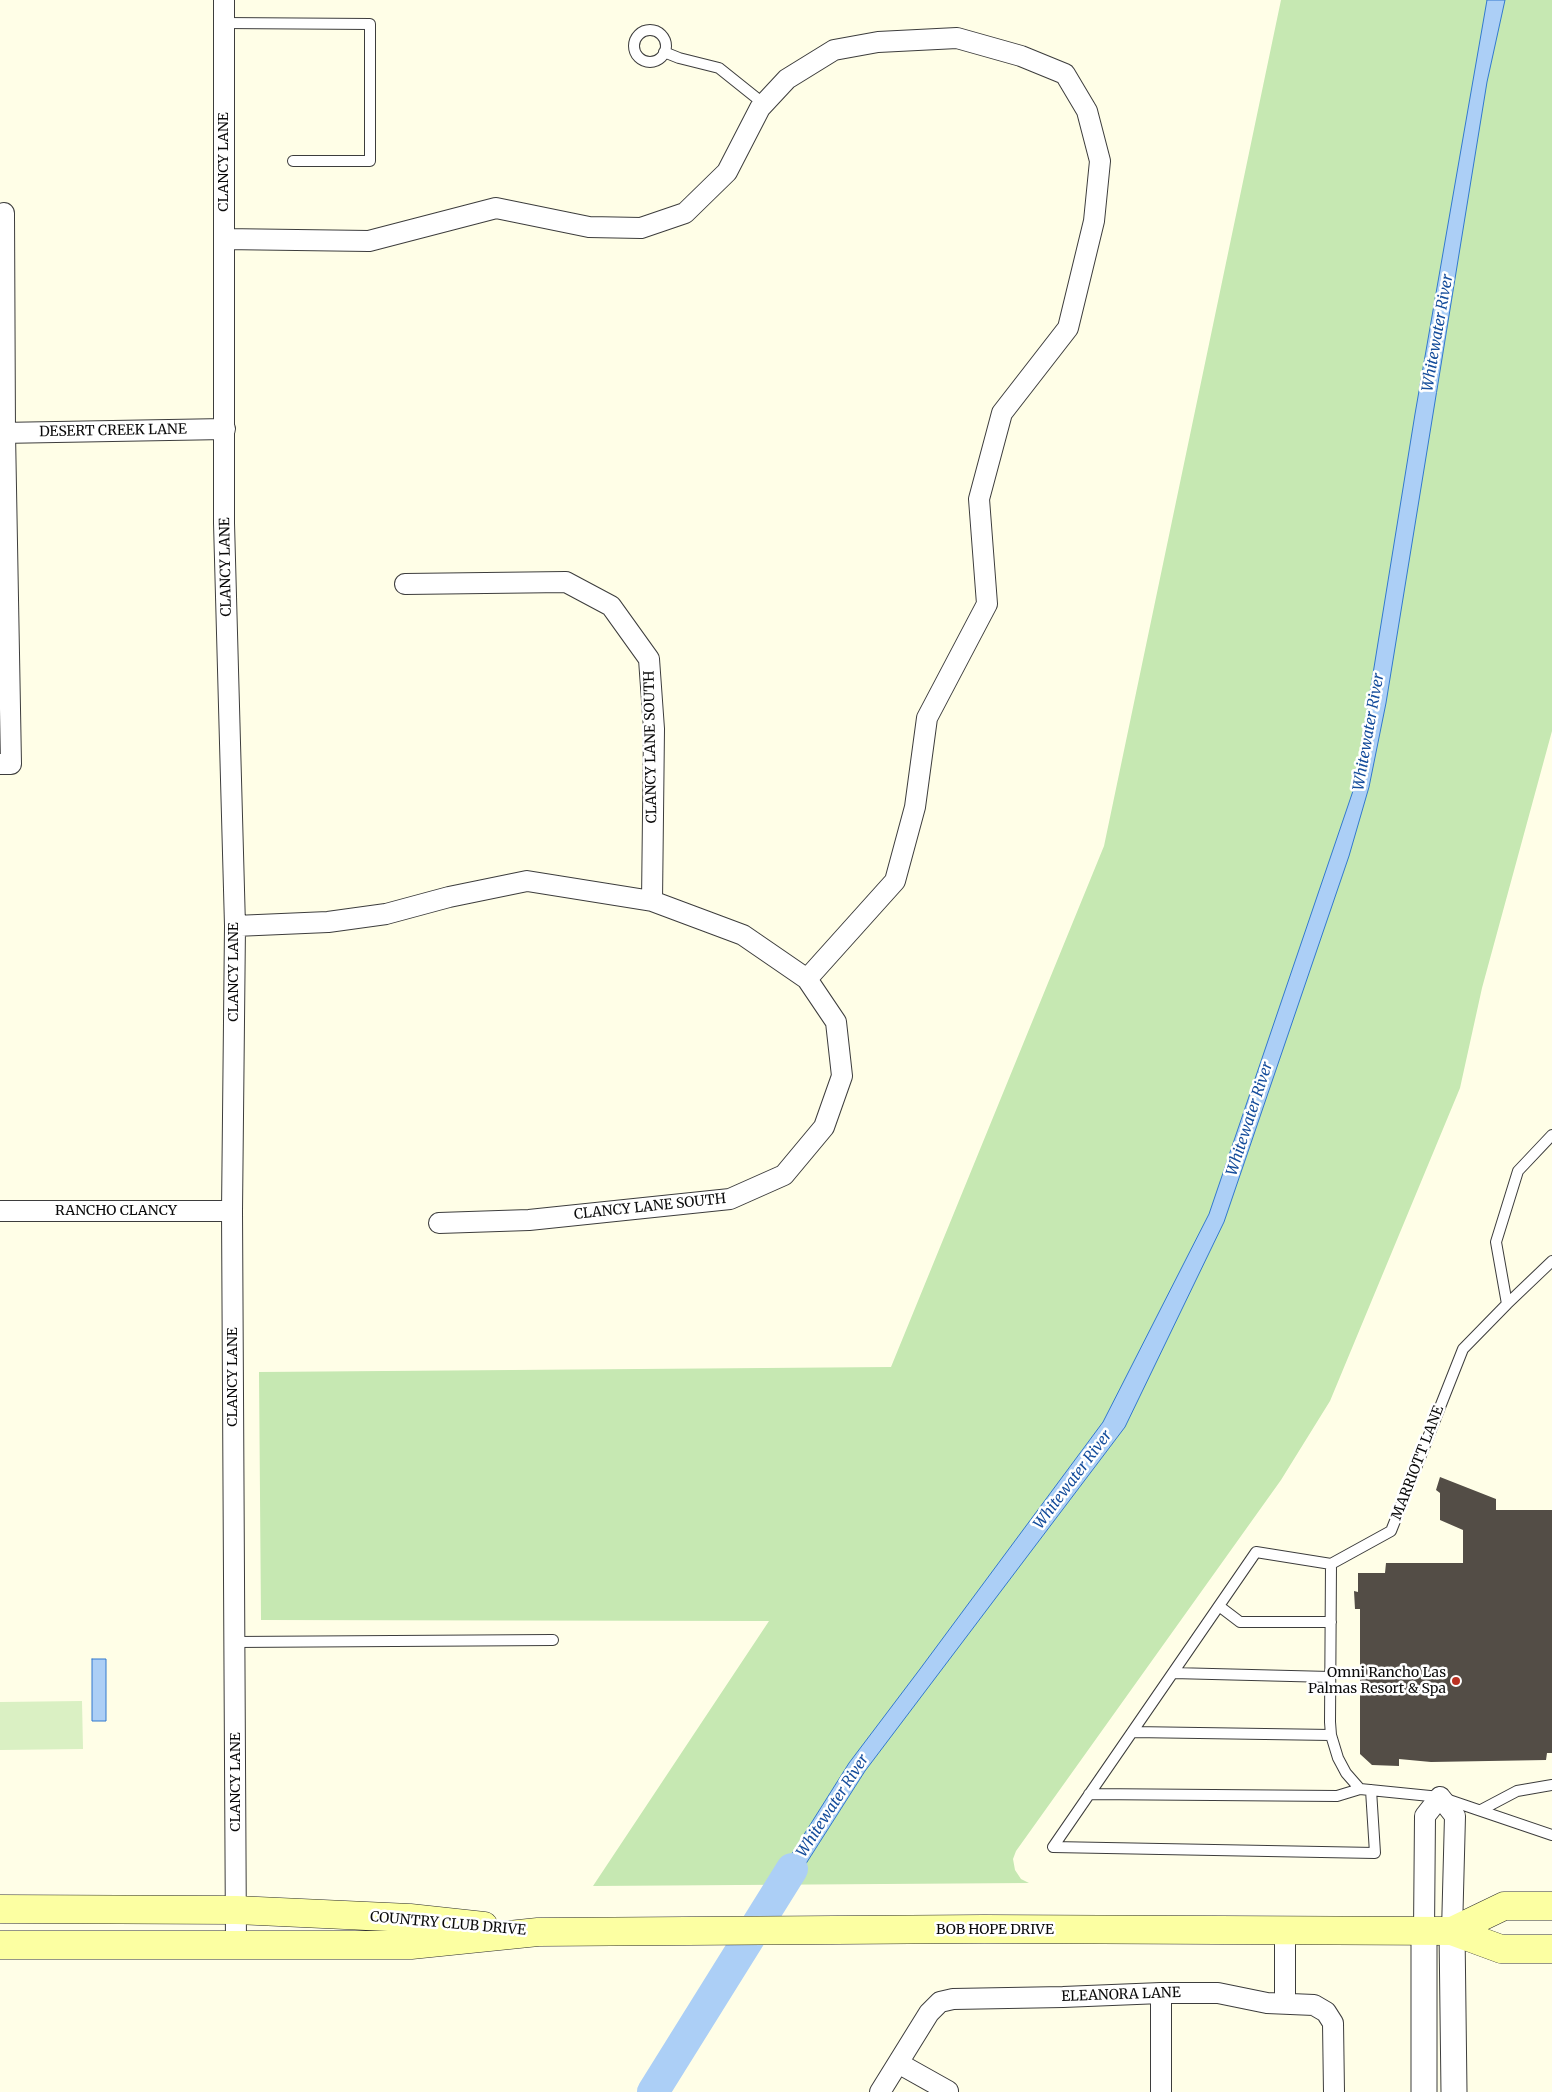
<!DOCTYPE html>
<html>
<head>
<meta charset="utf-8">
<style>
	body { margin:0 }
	canvas { display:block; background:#fffee7 }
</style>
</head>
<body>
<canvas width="1552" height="2092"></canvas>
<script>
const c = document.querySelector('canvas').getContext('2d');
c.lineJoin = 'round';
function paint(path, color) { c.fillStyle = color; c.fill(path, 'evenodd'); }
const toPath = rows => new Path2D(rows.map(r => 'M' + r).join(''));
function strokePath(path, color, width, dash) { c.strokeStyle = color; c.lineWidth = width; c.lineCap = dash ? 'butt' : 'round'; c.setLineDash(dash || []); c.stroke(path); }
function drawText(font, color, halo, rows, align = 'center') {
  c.font = font + ' Merriweather,serif'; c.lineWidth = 5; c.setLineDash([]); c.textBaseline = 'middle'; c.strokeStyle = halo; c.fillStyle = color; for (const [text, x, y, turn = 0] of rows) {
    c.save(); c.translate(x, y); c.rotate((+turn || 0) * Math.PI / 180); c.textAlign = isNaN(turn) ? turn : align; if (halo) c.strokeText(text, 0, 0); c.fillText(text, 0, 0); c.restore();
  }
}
paint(toPath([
	[1281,0,1552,0,1552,731,1482,988,1460,1088,1330,1401,1281,1480,1016,1851,1013,1859,1015,1870,1021,1879,1029,1883,593,1886,769,1621,261,1620,259,1372,891,1367,1104,846]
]), '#c6e8b2');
paint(toPath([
	[82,1701,83,1749,0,1750,0,1702]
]), '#daf0c3');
const water = toPath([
	[1487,0,1505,0,1487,82,1386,703,1369,787,1349,856,1224,1222,1125,1427,865,1771,779,1906,759,1906,849,1763,920,1669,1103,1422,1209,1214,1355,785,1415,414,1487,0],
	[92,1659,106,1659,106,1721,92,1721,92,1659]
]);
paint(water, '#accff6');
strokePath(water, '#3279ce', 1);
strokePath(toPath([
	[653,2092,792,1869]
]), '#accff6', 32);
paint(toPath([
	[1440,1477,1496,1499,1496,1510,1552,1510,1552,1753,1547,1753,1546,1760,1431,1762,1399,1759,1399,1766,1372,1765,1360,1754,1360,1609,1355,1609,1354,1591,1358,1592,1358,1573,1385,1573,1386,1563,1463,1563,1463,1530,1440,1520,1440,1493,1436,1490]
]), '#534d46');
const service = toPath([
	[224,23,370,24,370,161,293,161],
	'634 46a16 16 0 1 1 32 0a16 16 0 1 1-32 0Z',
	[664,52,679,58,719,68,764,104],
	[1552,1135,1518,1171,1496,1242,1507,1304,1463,1349,1391,1531,1331,1564,1330,1722,1331,1735,1338,1758,1346,1773,1360,1789,1440,1797,1552,1835],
	[1507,1304,1552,1261],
	[1331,1564,1256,1552,1053,1847,1375,1853,1371,1790],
	[1219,1606,1240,1622,1331,1622],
	[235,1642,553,1640],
	[1173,1673,1330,1677],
	[1133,1732,1331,1735],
	[1089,1794,1337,1796,1360,1789],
	[1481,1810,1517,1791,1552,1785]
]);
const minor = toPath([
	[224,0,224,523,235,926,232,1211,236,1945],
	[224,239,369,241,496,208,589,227,641,228,685,213,727,172,760,108,787,79,834,50,878,42,957,38,1021,56,1065,74,1087,111,1100,161,1094,221,1068,328,1002,413,979,499,987,604,927,718,915,807,895,881,807,979],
	[0,433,225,429],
	[405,584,566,582,611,606,649,659,654,729,652,901],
	[0,764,11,764,5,433,4,213],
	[235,926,328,922,386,914,449,897,527,881,652,901,743,935,807,979,836,1022,842,1076,824,1127,784,1175,730,1199,529,1220,439,1223],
	[0,1211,232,1211],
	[1424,1931,1425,1816,1440,1797,1455,1816,1452,1931],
	[1285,2002,1285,1930],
	[898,2063,948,2091],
	[880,2092,929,2013,940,2002,953,1999,1063,1997,1161,1993,1218,1993,1267,2003,1314,2005,1326,2012,1333,2023,1334,2092],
	[1161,2092,1161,1993]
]);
const tertiary = toPath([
	[1424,1931,1424,2092],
	[1452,1931,1454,2092]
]);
const secondary = toPath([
	[0,1909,236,1910,410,1918,484,1926],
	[1452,1931,1504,1906,1552,1906],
	[0,1945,411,1945,538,1932,984,1929,1452,1931,1501,1949,1552,1949]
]);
strokePath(service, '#3d3d3d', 12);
strokePath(minor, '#3d3d3d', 22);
strokePath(tertiary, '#3d3d3d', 27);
strokePath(secondary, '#2c2c2c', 29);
strokePath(service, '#fff', 10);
strokePath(minor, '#fff', 20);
strokePath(tertiary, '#fff', 25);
strokePath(secondary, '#fcffa2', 28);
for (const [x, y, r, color] of [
	[1456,1681,5,"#ba3122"]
]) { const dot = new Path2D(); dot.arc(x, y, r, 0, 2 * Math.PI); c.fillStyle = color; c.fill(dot); strokePath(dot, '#fff', 2); }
drawText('14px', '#0a0a0a', '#fff', [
	["CLANCY LANE",224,162,-90],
	["DESERT CREEK LANE",113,431,-1],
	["CLANCY LANE",226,567,-91],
	["CLANCY LANE SOUTH",651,747,-91],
	["CLANCY LANE",234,972,-90],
	["CLANCY LANE SOUTH",650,1207,-6],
	["RANCHO CLANCY",116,1211],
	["CLANCY LANE",233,1377,-90],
	["MARRIOTT LANE",1418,1463,-69],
	["CLANCY LANE",236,1782,-90],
	["COUNTRY CLUB DRIVE",448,1924,5],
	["BOB HOPE DRIVE",995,1930],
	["ELEANORA LANE",1121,1995,-2]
]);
drawText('14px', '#0a0a0a', '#fff', [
	["Omni Rancho Las",1446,1673],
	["Palmas Resort & Spa",1446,1689]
], 'right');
drawText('italic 15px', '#144c9b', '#fff', [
	["Whitewater River",1438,333,-80],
	["Whitewater River",1369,732,-80],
	["Whitewater River",1250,1119,-72],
	["Whitewater River",1073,1480,-53],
	["Whitewater River",833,1806,-57]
]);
</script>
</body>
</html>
